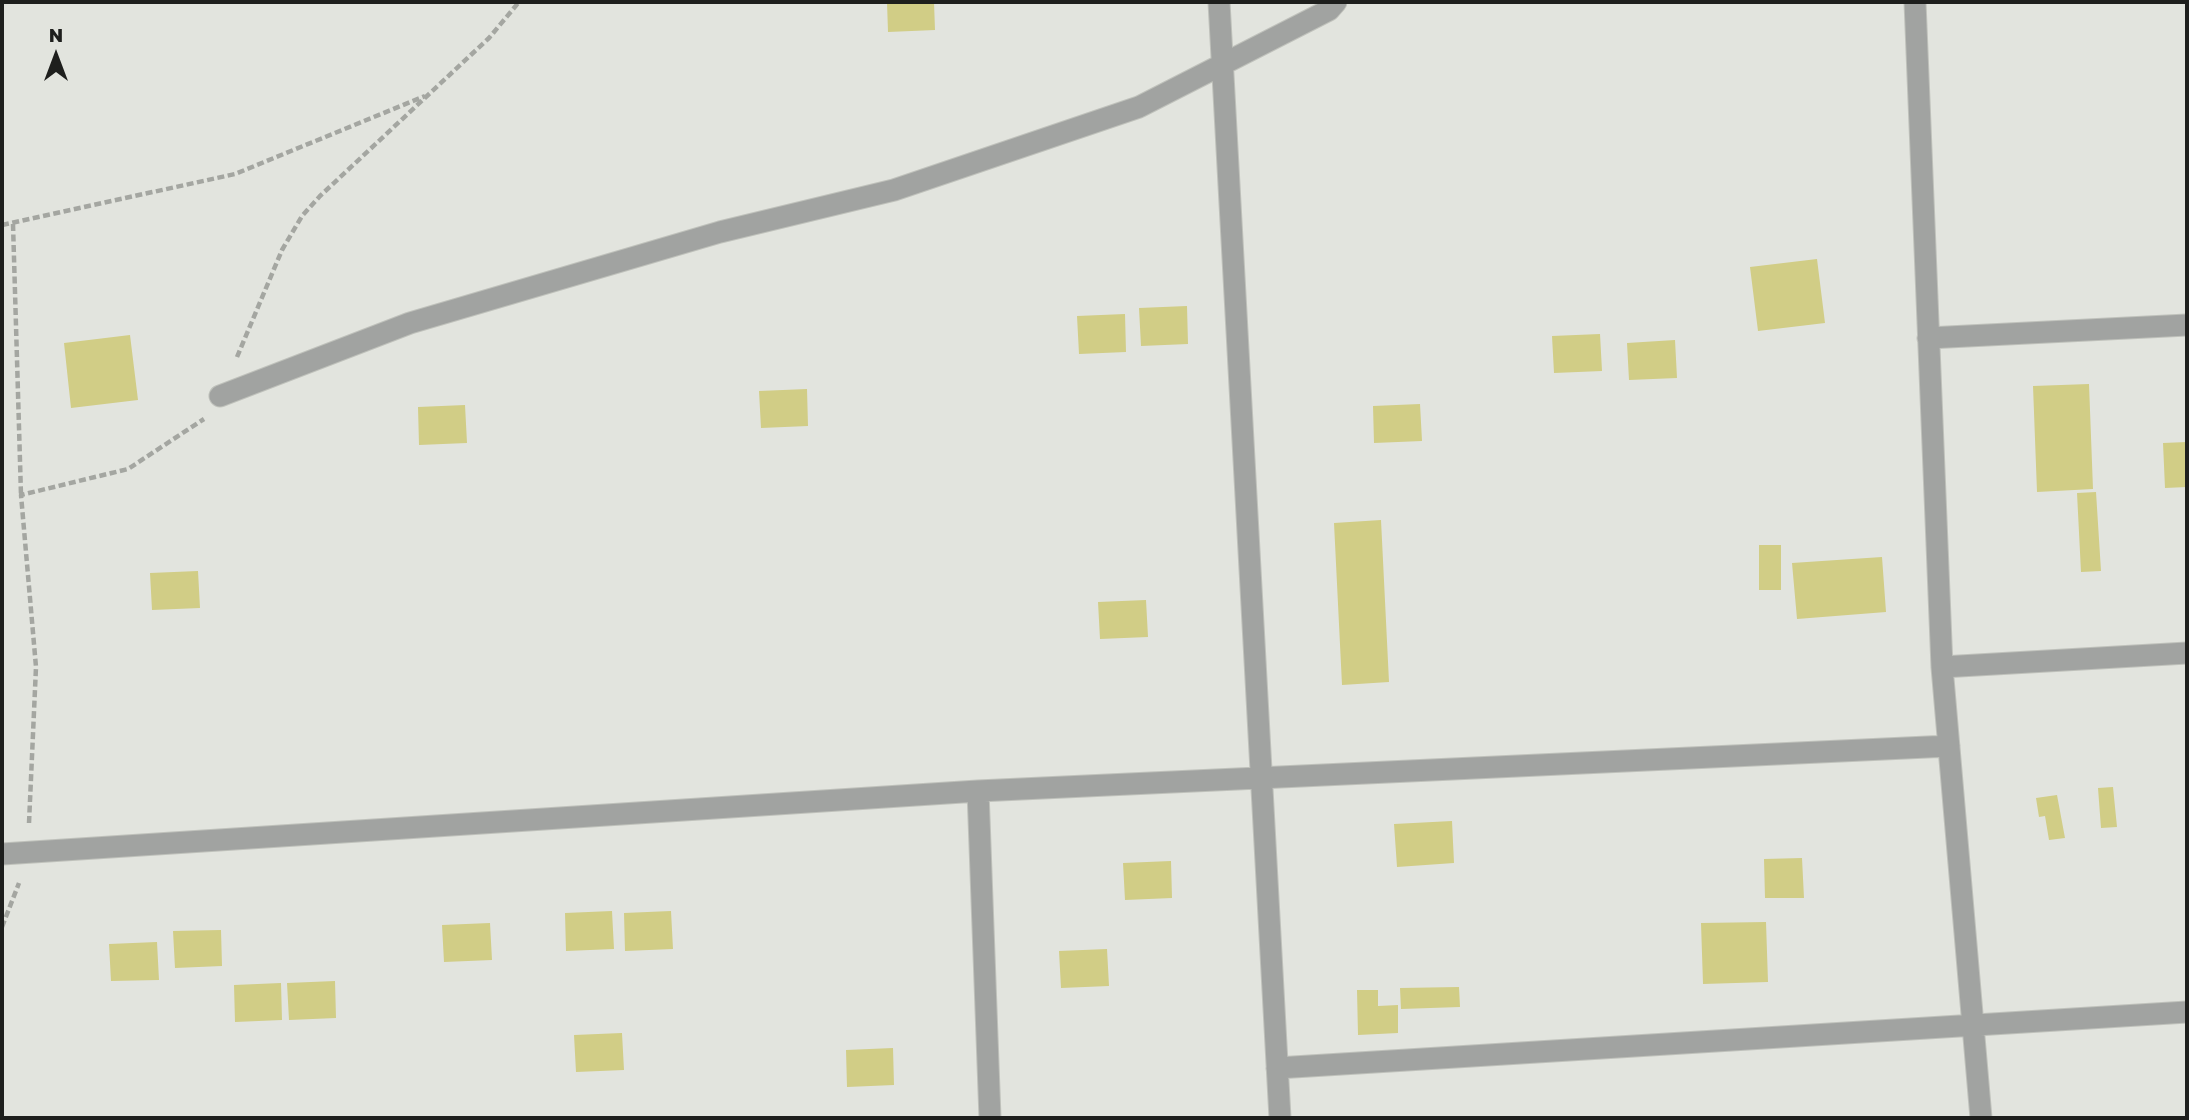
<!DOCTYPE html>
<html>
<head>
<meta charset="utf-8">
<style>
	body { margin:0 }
	#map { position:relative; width:2189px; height:1120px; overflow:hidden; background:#e2e4de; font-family:"Golos Text",sans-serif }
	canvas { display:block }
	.frame { position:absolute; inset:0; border:4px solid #1e1f1d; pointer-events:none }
	.north { position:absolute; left:21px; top:21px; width:70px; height:70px; -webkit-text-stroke:5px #e2e4de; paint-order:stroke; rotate:0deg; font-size:19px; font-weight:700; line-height:28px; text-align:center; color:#1e1f1d }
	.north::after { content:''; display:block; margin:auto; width:24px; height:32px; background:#1e1f1d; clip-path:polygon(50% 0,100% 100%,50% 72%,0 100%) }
</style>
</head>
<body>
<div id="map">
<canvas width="2189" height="1120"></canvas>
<div class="frame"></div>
<div class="north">N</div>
</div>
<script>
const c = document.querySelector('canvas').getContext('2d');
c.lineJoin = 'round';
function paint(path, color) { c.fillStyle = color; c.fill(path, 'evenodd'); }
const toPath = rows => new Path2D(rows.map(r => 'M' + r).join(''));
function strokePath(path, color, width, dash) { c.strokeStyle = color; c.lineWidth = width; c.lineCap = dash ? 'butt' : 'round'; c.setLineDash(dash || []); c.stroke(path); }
paint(toPath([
	[887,2,934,2,935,30,888,32],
	[1817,259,1825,323,1758,331,1750,267],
	[1187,306,1188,344,1141,346,1139,308],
	[1125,314,1126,352,1079,354,1077,316],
	[1600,334,1602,371,1554,373,1552,336],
	[130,335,138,400,71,408,64,343],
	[1675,340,1677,378,1629,380,1627,343],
	[2089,384,2093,489,2037,492,2033,386],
	[807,389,808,426,761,428,759,391],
	[1420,404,1422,441,1374,443,1373,406],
	[465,405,467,443,419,445,418,407],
	[2187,442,2187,487,2165,488,2163,443],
	[2096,492,2101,571,2081,572,2077,493],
	[1381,520,1389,682,1342,685,1334,523],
	[1759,545,1781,545,1781,590,1759,590],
	[1882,557,1886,612,1797,619,1792,563],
	[198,571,200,608,152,610,150,573],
	[1146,600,1148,637,1100,639,1098,602],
	[2113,787,2117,827,2101,828,2098,788],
	[2057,795,2065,838,2049,840,2045,816,2039,817,2036,798],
	[1452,821,1454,863,1397,867,1394,824],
	[1802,858,1804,898,1765,898,1764,859],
	[1171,861,1172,898,1125,900,1123,863],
	[612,911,614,949,566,951,565,913],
	[671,911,673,949,625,951,624,913],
	[1766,922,1768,982,1703,984,1701,923],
	[490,923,492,960,444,962,442,925],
	[221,930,222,966,175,968,173,931],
	[157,942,159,980,111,981,109,944],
	[1107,949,1109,986,1061,988,1059,951],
	[335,981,336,1018,289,1020,287,983],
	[281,983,282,1020,235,1022,234,985],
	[1459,987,1460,1007,1401,1009,1400,988],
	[1357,990,1378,990,1378,1006,1398,1005,1398,1033,1358,1035],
	[622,1033,624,1070,576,1072,574,1035],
	[893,1048,894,1085,847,1087,846,1050]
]), '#d1cd86');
const minor = toPath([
	[1219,2,1280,1118],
	[1915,2,1942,667,1981,1118],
	[1928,338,2187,325],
	[220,396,410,323,720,232,894,190,1139,107,1329,10,1336,2],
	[1942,667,2187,653],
	[978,791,990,1118],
	[2,854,978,791,1949,746],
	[1277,1068,2187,1012]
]);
strokePath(minor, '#bfc1bb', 23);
strokePath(toPath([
	[13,224,21,495],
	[2,225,235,174,425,96],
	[237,357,282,250,302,216,320,196,489,38,519,2],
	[29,823,36,667,21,495,128,469,204,419],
	[2,927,19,883]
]), '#a4a6a1', 4.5, [7, 3.5]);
strokePath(minor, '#a1a3a1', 21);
</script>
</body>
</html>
